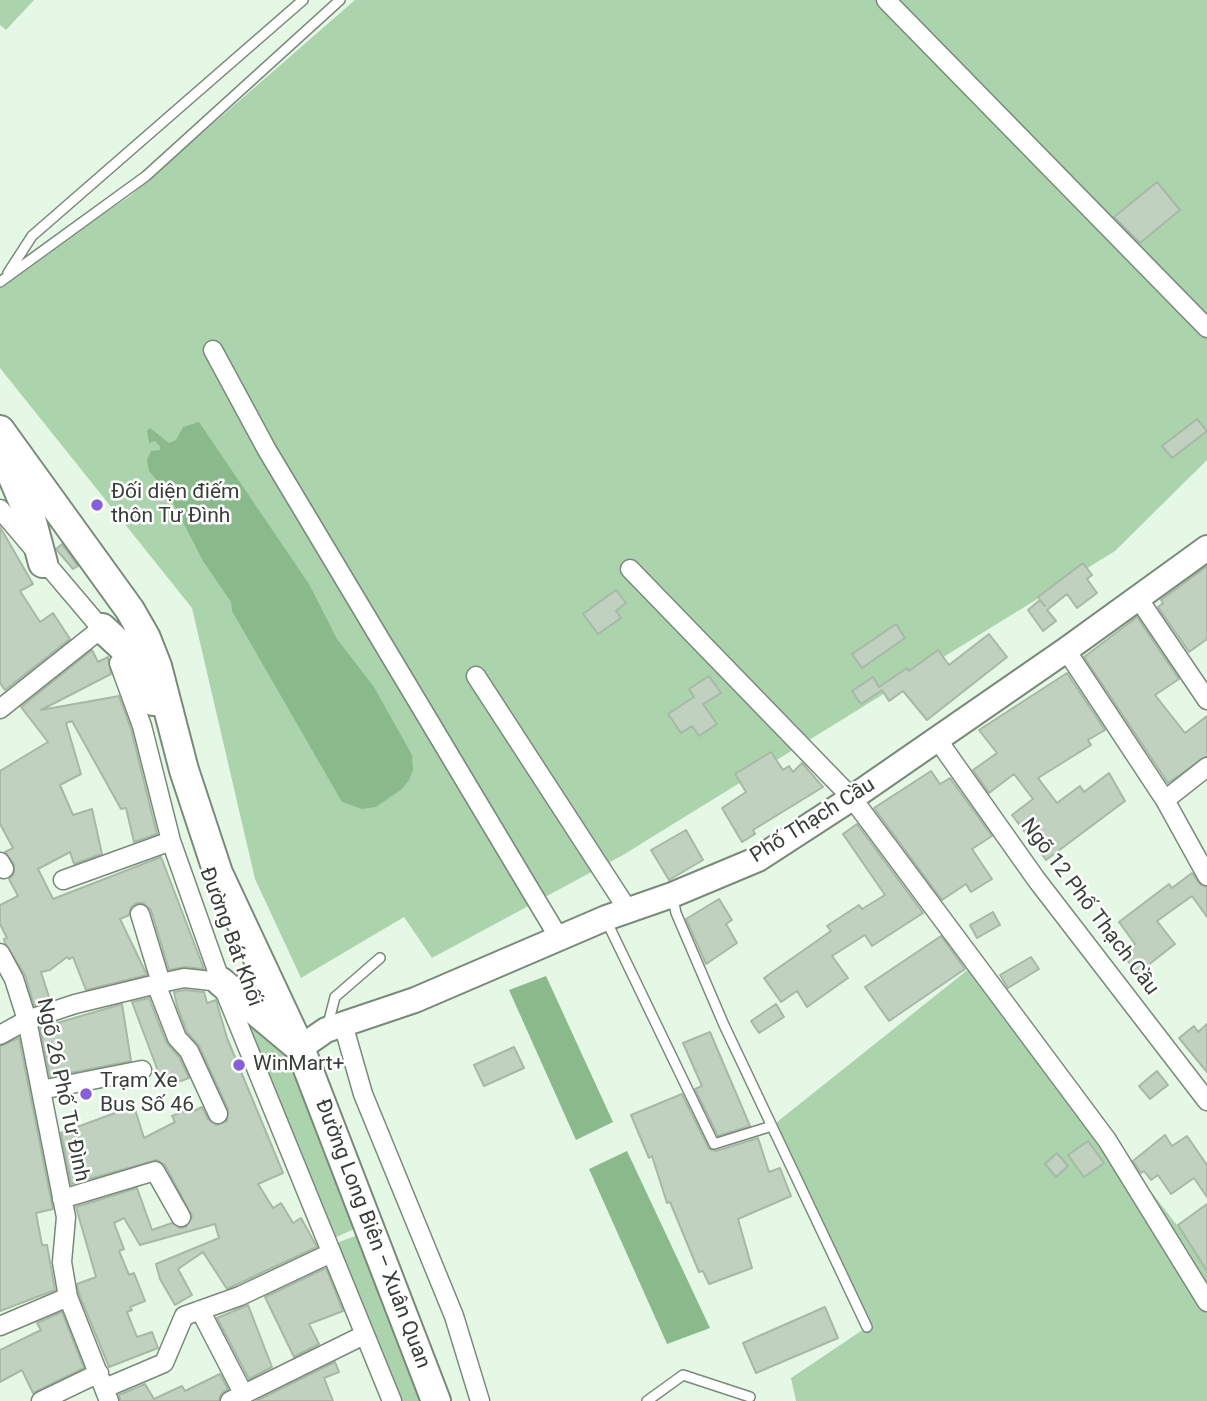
<!DOCTYPE html>
<html>
<head>
<meta charset="utf-8">
<style>
	body { margin:0 }
	canvas { display:block; background:#e5f7e5 }
</style>
</head>
<body>
<canvas width="1207" height="1401"></canvas>
<script>
const c = document.querySelector('canvas').getContext('2d');
c.lineJoin = 'round';
function paint(path, color) { c.fillStyle = color; c.fill(path, 'evenodd'); }
const toPath = rows => new Path2D(rows.map(r => 'M' + r).join(''));
function strokePath(path, color, width, dash) { c.strokeStyle = color; c.lineWidth = width; c.lineCap = dash ? 'butt' : 'round'; c.setLineDash(dash || []); c.stroke(path); }
function drawText(font, color, halo, rows, align = 'center') {
  c.font = font + ' Roboto,sans-serif'; c.lineWidth = 5; c.setLineDash([]); c.textBaseline = 'middle'; c.strokeStyle = halo; c.fillStyle = color; for (const [text, x, y, turn = 0] of rows) {
    c.save(); c.translate(x, y); c.rotate((+turn || 0) * Math.PI / 180); c.textAlign = isNaN(turn) ? turn : align; if (halo) c.strokeText(text, 0, 0); c.fillText(text, 0, 0); c.restore();
  }
}
paint(toPath([
	[0,0,34,0,6,30,0,25],
	[355,0,1207,0,1207,460,1115,551,623,855,432,958,404,917,301,978,255,879,192,608,0,368,0,282,130,196],
	[975,964,1207,1264,1207,1401,796,1401,791,1378,867,1327,772,1126],
	[231,1000,275,1041,291,1062,361,1226,332,1239],
	[363,1233,424,1401,397,1401,334,1244]
]), '#abd4ad');
paint(toPath([
	[199,422,309,584,337,639,374,687,412,755,413,770,409,780,402,789,376,807,362,809,342,802,232,611,231,602,203,561,169,495,149,471,147,460,151,451,160,450,160,446,155,441,149,443,147,431,150,428,169,443,176,440,183,427],
	[546,976,613,1122,576,1140,509,990],
	[627,1151,710,1328,667,1344,589,1169]
]), '#8aba8c');
const building = toPath([
	[1157,182,1180,210,1140,243,1114,217,1157,182],
	[1197,419,1207,431,1172,458,1162,446,1197,419],
	[0,527,33,584,20,591,40,622,53,613,70,639,5,690,0,683,0,527],
	[62,544,78,566,73,569,56,549,62,544],
	[1083,563,1092,575,1087,579,1097,593,1077,608,1067,594,1047,610,1056,621,1043,631,1028,610,1040,600,1045,606,1038,597,1083,563],
	[1207,566,1207,639,1189,652,1158,607,1163,603,1161,600,1207,566],
	[616,590,626,603,616,611,621,618,598,634,583,614,616,590],
	[1137,617,1179,679,1155,695,1185,733,1207,716,1207,756,1168,783,1084,657,1137,617],
	[896,624,905,638,862,668,852,654,896,624],
	[989,634,1007,657,927,720,903,691,889,701,882,690,861,704,852,691,873,677,879,687,907,668,909,671,938,650,949,665,989,634],
	[92,650,98,662,108,657,111,674,41,710,119,696,131,729,157,834,134,842,126,808,121,809,72,721,66,723,81,774,60,785,73,815,92,809,102,854,74,864,70,852,38,869,53,899,161,857,204,969,185,967,169,970,151,910,143,903,137,903,131,907,129,915,120,919,147,975,86,990,73,957,69,959,67,957,50,970,41,972,50,1000,34,1006,25,975,5,943,4,939,7,938,0,924,0,905,18,896,9,879,14,874,14,864,5,852,13,848,0,824,0,771,48,742,21,707,92,650],
	[1067,673,1105,730,1088,740,1091,745,1038,778,1057,803,1080,786,1084,792,1109,773,1125,801,1046,860,1012,815,1033,799,1014,774,989,793,973,770,997,753,979,730,1067,673],
	[709,676,721,693,703,704,717,724,699,736,692,726,681,733,668,714,694,697,689,689,709,676],
	[771,752,783,770,789,766,793,772,802,763,823,787,753,830,755,834,742,842,722,808,746,792,735,774,771,752],
	[931,771,940,784,950,778,992,836,972,849,992,879,971,892,966,884,942,900,874,808,931,771],
	[857,824,923,913,872,946,865,935,832,956,848,978,807,1007,797,991,781,1002,764,978,831,931,827,926,859,905,862,909,885,895,843,834,857,824],
	[686,830,703,860,669,880,651,850,686,830],
	[1192,873,1201,885,1207,887,1207,917,1192,896,1157,921,1175,944,1138,973,1122,954,1135,944,1119,922,1169,884,1172,888,1192,873],
	[719,899,732,920,726,924,737,943,706,964,686,919,719,899],
	[993,912,1000,925,977,938,970,925,993,912],
	[941,936,965,969,889,1021,865,987,941,936],
	[1031,957,1039,969,1008,988,1000,975,1031,957],
	[185,990,204,992,207,1003,216,1000,227,1038,283,1173,258,1184,273,1208,281,1203,293,1223,301,1218,317,1247,227,1289,203,1252,178,1269,192,1295,175,1305,160,1279,156,1264,219,1238,215,1224,140,1245,124,1218,114,1223,124,1249,119,1251,129,1275,134,1273,145,1301,130,1307,132,1310,127,1312,137,1337,152,1332,158,1348,109,1367,79,1294,77,1284,96,1277,76,1207,137,1188,152,1230,172,1223,180,1228,186,1227,192,1216,165,1165,157,1160,71,1184,61,1133,134,1106,144,1138,175,1122,172,1116,189,1109,190,1113,202,1107,208,1119,216,1125,227,1121,228,1109,199,1046,187,1032,177,1006,174,992,185,990],
	[149,998,166,1042,179,1057,189,1078,164,1087,132,1002,149,998],
	[122,1004,131,1061,50,1077,40,1028,122,1004],
	[776,1004,784,1017,759,1033,751,1021,776,1004],
	[1207,1024,1207,1072,1179,1038,1194,1026,1198,1032,1207,1024],
	[710,1032,750,1126,718,1136,695,1089,702,1086,683,1043,710,1032],
	[19,1038,53,1209,36,1213,42,1245,47,1245,55,1290,0,1311,0,1046,19,1038],
	[514,1047,524,1068,484,1086,474,1065,514,1047],
	[1157,1071,1168,1085,1150,1099,1139,1086,1157,1071],
	[682,1094,709,1149,716,1151,758,1138,769,1172,780,1168,791,1196,738,1219,752,1268,709,1284,703,1271,699,1272,670,1202,667,1203,652,1156,649,1158,631,1115,682,1094],
	[1165,1135,1172,1146,1187,1136,1207,1165,1207,1197,1194,1178,1171,1194,1158,1175,1151,1180,1144,1171,1141,1173,1133,1161,1165,1135],
	[1088,1141,1104,1163,1084,1177,1068,1155,1088,1141],
	[1057,1153,1068,1166,1056,1177,1045,1164,1057,1153],
	[1207,1204,1207,1271,1178,1225,1207,1204],
	[326,1268,343,1311,309,1324,319,1344,294,1357,265,1297,326,1268],
	[248,1305,272,1367,249,1379,217,1318,248,1305],
	[825,1307,838,1338,756,1373,743,1343,825,1307],
	[62,1312,84,1368,33,1393,22,1370,0,1382,0,1350,41,1330,37,1323,62,1312],
	[335,1362,339,1372,324,1378,333,1401,256,1401,335,1362],
	[220,1374,228,1389,221,1394,219,1401,120,1401,119,1395,145,1384,154,1399,182,1386,185,1391,220,1374]
]);
paint(building, '#c0d1c0');
strokePath(building, '#a7b8a7', 2);
const lane = toPath([
	[8,273,32,236,303,0],
	[0,282,146,176,340,0],
	[673,899,676,913,724,1025,867,1327],
	[606,920,714,1144,772,1126],
	[327,1028,335,997,380,958],
	[647,1401,683,1375,750,1397]
]);
const street = toPath([
	[886,0,1207,328],
	[213,350,267,450,559,938],
	[0,509,106,634],
	[630,569,852,798,1107,1140,1207,1302],
	[1138,598,1207,700],
	[1066,650,1165,800,1207,876],
	[119,663,142,726,171,841,221,982,392,1401],
	[476,676,628,910],
	[0,709,102,628],
	[937,739,1036,879,1207,1101],
	[1165,800,1207,767],
	[0,862,4,869],
	[63,880,171,841],
	[140,914,161,983],
	[0,953,14,979,27,1020,66,1217,62,1262,68,1297,109,1401],
	[156,984,177,1038,189,1051,218,1114],
	[343,1024,363,1094,454,1316,480,1401],
	[0,1035,27,1020,75,1004,161,983,184,978,221,982],
	[41,1090,142,1070],
	[62,1199,155,1171,181,1217],
	[200,1310,244,1395],
	[0,1326,68,1297],
	[105,1388,164,1363,184,1316,240,1296,331,1253],
	[41,1401,99,1373],
	[230,1401,364,1335]
]);
const secondary = toPath([
	[300,1048,326,1030,415,1000,606,918,672,895,758,859,852,798,1066,650,1207,548]
]);
const primary = toPath([
	[0,430,130,610,146,638,157,666,184,770,218,873,300,1048,436,1401],
	[3,454,32,522,43,563],
	[102,628,127,651,153,701],
	[221,982,294,1043]
]);
strokePath(lane, '#798a7a', 12);
strokePath(street, '#798a7a', 21);
strokePath(secondary, '#798a7a', 28);
strokePath(primary, '#798a7a', 32);
strokePath(lane, '#fff', 9);
strokePath(street, '#fff', 18);
strokePath(secondary, '#fff', 24);
strokePath(primary, '#fff', 28);
for (const [x, y, r, color] of [
	[97,505,7,"#875fd9"],
	[239,1065,7,"#875fd9"],
	[86,1094,7,"#875fd9"]
]) { const dot = new Path2D(); dot.arc(x, y, r, 0, 2 * Math.PI); c.fillStyle = color; c.fill(dot); strokePath(dot, '#fff', 2.5); }
drawText('21px', '#383f38', '#fff', [
	["Đối diện điếm",111,493],
	["thôn Tư Đình",111,517],
	["WinMart+",253,1065],
	["Trạm Xe",100,1082],
	["Bus Số 46",100,1106]
], 'left');
drawText('21px', '#383f38', '#fff', [
	["Phố Thạch Cầu",813,821,-32],
	["Ngõ 12 Phố Thạch Cầu",1089,907,53],
	["Đường Bát Khối",230,937,70],
	["Ngõ 26 Phố Tư Đình",62,1090,78],
	["Đường Long Biên – Xuân Quan",372,1234,69]
]);
</script>
</body>
</html>
